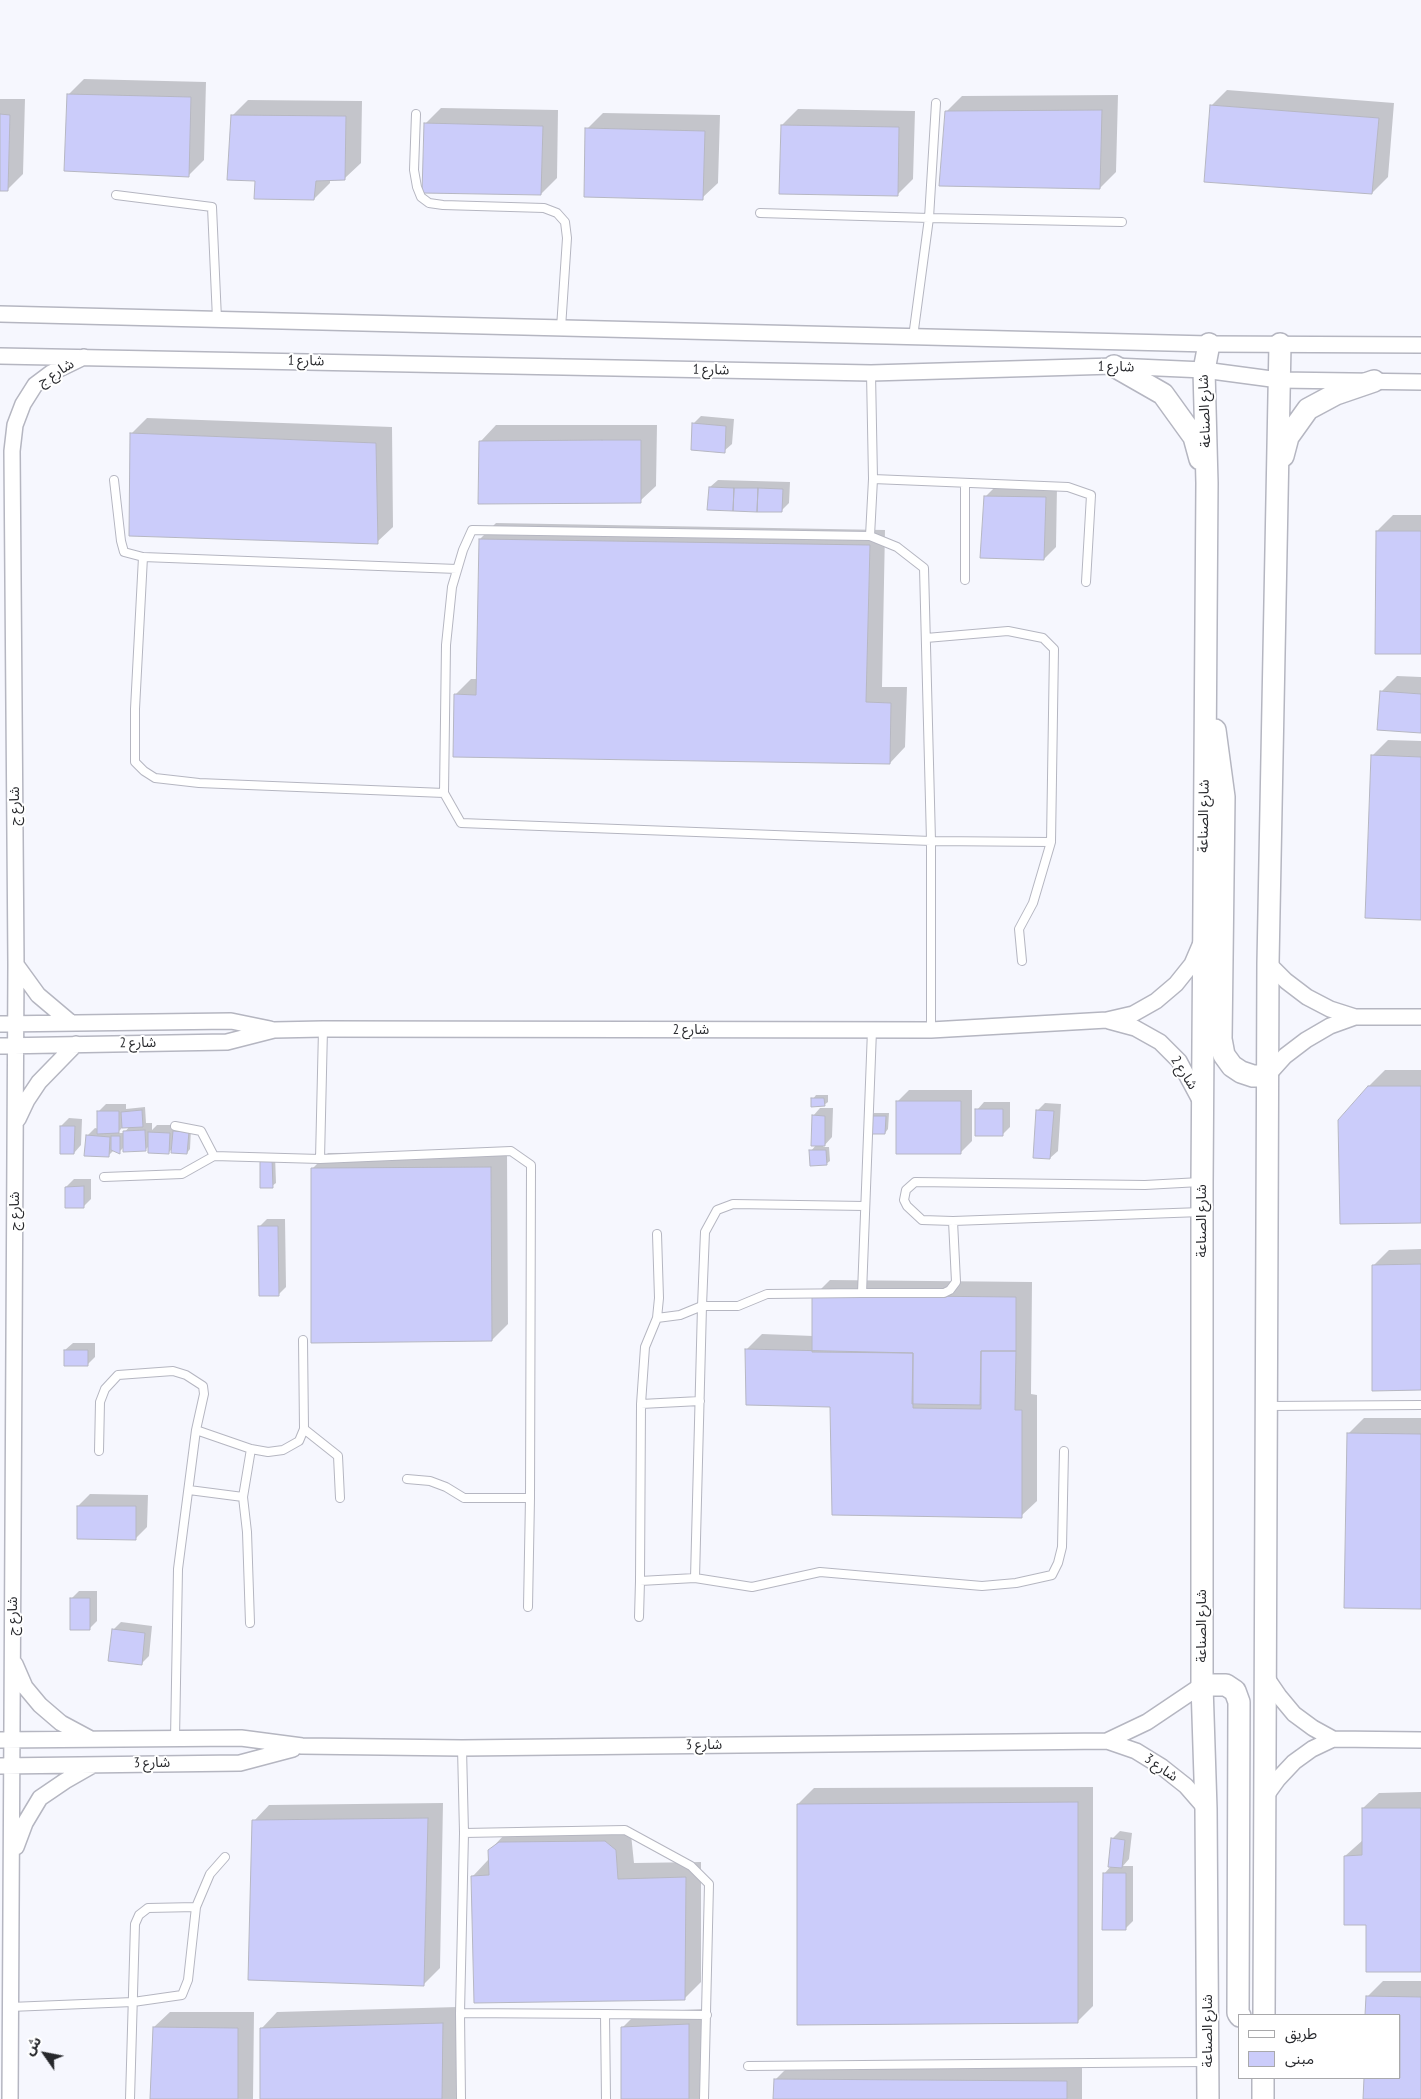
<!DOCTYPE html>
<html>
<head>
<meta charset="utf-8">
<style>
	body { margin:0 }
	#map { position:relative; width:1421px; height:2099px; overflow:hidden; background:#f6f7fe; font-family:"PT Sans Narrow","Noto Sans Arabic",sans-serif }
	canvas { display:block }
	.legend { position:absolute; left:1238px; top:2014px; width:162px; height:65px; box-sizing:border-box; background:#fff; border:1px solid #a9a9ab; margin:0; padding:6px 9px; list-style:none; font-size:15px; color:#27282c }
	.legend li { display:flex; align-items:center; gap:10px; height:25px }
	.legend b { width:25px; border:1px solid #a9a9ab }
	.north { position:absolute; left:20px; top:2029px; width:50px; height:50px; -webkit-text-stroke:4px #fff; paint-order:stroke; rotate:303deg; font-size:14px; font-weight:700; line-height:20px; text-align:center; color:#27282c }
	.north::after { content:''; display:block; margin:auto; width:18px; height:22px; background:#27282c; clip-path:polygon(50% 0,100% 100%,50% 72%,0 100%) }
</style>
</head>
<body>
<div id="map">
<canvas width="1421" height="2099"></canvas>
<ul class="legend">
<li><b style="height:6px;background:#fff"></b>طريق</li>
<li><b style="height:14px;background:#cbccfa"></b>مبنى</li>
</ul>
<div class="north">ش</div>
</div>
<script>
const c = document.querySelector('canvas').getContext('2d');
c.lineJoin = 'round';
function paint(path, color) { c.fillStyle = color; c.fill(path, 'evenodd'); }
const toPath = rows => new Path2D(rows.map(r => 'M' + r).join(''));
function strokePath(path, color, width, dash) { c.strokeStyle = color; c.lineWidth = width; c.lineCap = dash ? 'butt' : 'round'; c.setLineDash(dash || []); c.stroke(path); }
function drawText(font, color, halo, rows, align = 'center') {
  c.font = font + ' "PT Sans Narrow","Noto Sans Arabic",sans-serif'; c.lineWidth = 4; c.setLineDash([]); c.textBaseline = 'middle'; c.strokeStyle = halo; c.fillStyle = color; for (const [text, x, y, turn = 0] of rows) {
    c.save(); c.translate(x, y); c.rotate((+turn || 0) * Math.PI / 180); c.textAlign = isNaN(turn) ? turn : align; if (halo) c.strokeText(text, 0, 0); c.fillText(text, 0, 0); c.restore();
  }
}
paint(toPath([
	[84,79,206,82,204,160,188,176,68,95],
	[1227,90,1394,103,1388,177,1372,193,1211,106],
	[1118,95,1116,172,1100,188,946,112,962,96],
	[0,99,25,99,23,174,7,190,0,190],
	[248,100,362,101,361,163,345,178,330,179,330,183,314,199,256,179,232,116],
	[441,108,558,110,557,178,541,194,425,124],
	[798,109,915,111,913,179,897,195,782,125],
	[603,113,720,115,718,183,702,198,587,129],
	[701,416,734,419,732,444,724,451,693,424],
	[147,418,392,427,393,527,377,542,131,434],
	[496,425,657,425,656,486,640,501,481,441],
	[718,480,790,482,789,503,781,511,710,487],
	[997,485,1057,486,1056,547,1044,559,985,497],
	[1393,515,1421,515,1421,653,1377,531],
	[496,523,885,530,882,687,907,687,905,747,890,763,455,695,471,679,477,679,480,539],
	[1397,676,1421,677,1421,732,1381,692],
	[1388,740,1421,741,1421,919,1372,756],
	[1385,1070,1421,1070,1421,1221,1369,1086],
	[909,1090,972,1090,972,1141,960,1153,897,1102],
	[816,1095,828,1095,828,1102,824,1105,813,1099],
	[984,1102,1010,1102,1010,1127,1002,1135,977,1110],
	[1045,1103,1061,1104,1058,1151,1050,1158,1037,1111],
	[106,1104,126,1104,126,1109,145,1107,146,1123,152,1123,152,1130,157,1125,177,1125,191,1129,190,1149,187,1153,173,1148,169,1152,149,1146,145,1150,124,1147,119,1152,114,1150,108,1156,87,1136,95,1128,99,1129,98,1112],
	[123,1127,129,1127,124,1133,117,1133],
	[820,1108,833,1108,832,1137,823,1147,829,1147,830,1161,826,1164,811,1151,816,1145,813,1116],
	[874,1113,889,1113,888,1129,885,1133,871,1117],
	[69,1118,82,1119,81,1145,74,1153,61,1126],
	[507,1152,508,1324,492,1340,312,1169,328,1153],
	[265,1155,275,1155,276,1183,272,1186],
	[74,1179,91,1179,91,1199,83,1207,66,1187],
	[267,1219,285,1219,286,1287,278,1295,259,1227],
	[1421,1249,1421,1389,1373,1266,1389,1250],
	[830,1280,1032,1282,1031,1394,1037,1395,1037,1501,1021,1516,831,1405,746,1350,762,1334,813,1336,814,1296],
	[73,1343,95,1343,95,1357,87,1365,65,1350],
	[1364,1418,1421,1418,1421,1608,1348,1434],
	[90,1494,148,1495,147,1527,136,1538,78,1506],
	[79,1591,97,1591,97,1621,89,1629,71,1599],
	[121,1622,152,1626,149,1656,141,1664,113,1630],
	[1093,1787,1093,2006,1077,2022,798,1804,814,1788],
	[1421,1792,1421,1970,1368,1924,1345,1856,1363,1840,1363,1808,1379,1793],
	[443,1803,440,1968,424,1984,254,1821,269,1805],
	[621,1826,631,1834,634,1863,701,1862,701,1982,685,1998,473,1876,488,1860,489,1851,505,1834,516,1827],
	[1120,1831,1132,1833,1129,1859,1123,1866,1133,1866,1133,1921,1125,1929,1104,1874,1111,1866,1112,1839],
	[1383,1981,1421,1981,1421,2099,1365,2099,1365,2078,1400,2078,1400,2015,1366,2015,1367,1997],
	[458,2007,457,2099,261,2099,262,2028,277,2012],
	[704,2009,705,2099,622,2099,622,2028,638,2012],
	[170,2012,254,2012,253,2099,151,2099,154,2027],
	[791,2064,1082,2066,1082,2099,775,2099,775,2080]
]), '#0003');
const building = toPath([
	[67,94,191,97,189,177,64,171,67,94],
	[1210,105,1379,118,1372,194,1204,182,1210,105],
	[1102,110,1100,189,939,186,945,111,1102,110],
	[0,114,10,115,8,191,0,191,0,114],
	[231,115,346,116,345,180,316,181,314,200,254,199,255,181,227,180,231,115],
	[424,123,543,126,541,195,422,193,424,123],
	[781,125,899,127,898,196,779,194,781,125],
	[585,128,705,131,703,200,584,197,585,128],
	[692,423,726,426,725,453,691,450,692,423],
	[130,433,376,443,378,544,129,536,130,433],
	[602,440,641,440,641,503,478,504,479,441,602,440],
	[709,487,734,488,733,511,707,510,709,487],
	[734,488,758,488,757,512,733,511,734,488],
	[758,488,783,489,782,512,757,512,758,488],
	[984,496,1046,497,1044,560,980,558,984,496],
	[1376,531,1421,531,1421,654,1375,654,1376,531],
	[479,539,870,545,866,702,891,703,890,764,453,757,454,694,476,695,479,539],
	[1380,691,1421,694,1421,733,1377,730,1380,691],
	[1371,755,1421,757,1421,920,1365,918,1371,755],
	[1368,1086,1421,1086,1421,1223,1340,1224,1338,1120,1368,1086],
	[811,1098,824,1098,825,1106,811,1107,811,1098],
	[896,1101,961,1101,961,1154,896,1154,896,1101],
	[975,1109,1003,1109,1003,1136,975,1136,975,1109],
	[142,1110,143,1127,122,1128,121,1112,142,1110],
	[1036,1110,1054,1111,1050,1159,1033,1158,1036,1110],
	[97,1111,119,1111,119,1133,97,1134,97,1111],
	[812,1115,825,1116,825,1146,811,1146,812,1115],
	[869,1116,886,1116,885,1134,869,1134,869,1116],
	[60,1126,75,1126,74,1154,60,1154,60,1126],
	[145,1130,146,1151,123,1152,123,1131,145,1130],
	[173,1131,189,1132,187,1154,171,1153,173,1131],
	[148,1132,170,1133,169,1154,148,1153,148,1132],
	[86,1135,110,1137,109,1157,84,1156,86,1135],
	[111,1136,120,1136,120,1154,111,1150,111,1136],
	[809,1150,826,1150,827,1165,810,1166,809,1150],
	[260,1158,272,1158,273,1188,260,1188,260,1158],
	[491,1167,492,1341,311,1343,311,1168,491,1167],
	[84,1186,84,1208,65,1208,65,1187,84,1186],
	[258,1226,278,1226,279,1296,259,1296,258,1226],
	[1421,1264,1421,1390,1372,1391,1372,1265,1421,1264],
	[812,1295,1016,1297,1016,1351,981,1351,980,1405,912,1404,913,1353,812,1352,812,1295],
	[745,1349,913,1353,913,1408,981,1409,981,1351,1016,1351,1015,1410,1022,1410,1022,1518,832,1515,830,1407,746,1405,745,1349],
	[64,1350,88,1350,88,1366,64,1366,64,1350],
	[1347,1433,1421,1434,1421,1609,1344,1608,1347,1433],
	[77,1506,136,1506,136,1540,77,1539,77,1506],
	[70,1598,90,1598,90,1630,70,1630,70,1598],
	[112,1629,145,1633,142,1665,108,1661,112,1629],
	[1078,1802,1078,2023,797,2025,797,1804,1078,1802],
	[1362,1808,1421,1808,1421,1972,1366,1972,1366,1925,1344,1925,1344,1856,1362,1855,1362,1808],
	[428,1818,424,1986,248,1980,252,1820,428,1818],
	[1111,1838,1125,1840,1122,1868,1108,1867,1111,1838],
	[605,1841,616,1850,618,1879,686,1877,685,2000,474,2003,471,1876,489,1875,488,1850,499,1842,605,1841],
	[1103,1873,1126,1873,1126,1930,1102,1930,1103,1873],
	[1366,1996,1421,1997,1421,2099,1363,2099,1364,2078,1400,2078,1400,2015,1365,2015,1366,1996],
	[443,2023,442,2099,260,2099,260,2028,443,2023],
	[689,2024,689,2099,621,2099,621,2027,689,2024],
	[153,2027,238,2028,238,2099,150,2099,153,2027],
	[774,2079,1067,2081,1067,2099,773,2099,774,2079]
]);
paint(building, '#cbccfa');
strokePath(building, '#b6b7c2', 1);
const lane = toPath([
	[936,103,929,218,1122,222],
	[416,114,414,170,417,187,421,197,429,203,443,205,544,208,557,213,565,222,567,238,561,328],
	[116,195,212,207,217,319],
	[760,213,929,218,913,337],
	[871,373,873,479,870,536,897,547,924,568,931,841,931,1030],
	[873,479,1068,487,1091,495,1086,582],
	[114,480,121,541,124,552,143,557],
	[870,536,472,530,463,550,452,587,446,645,444,793,461,823,931,841,1051,842,1054,649,1043,638,1008,631,926,638],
	[965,580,965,483],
	[444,793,199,783,155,778,144,771,135,762,135,709,143,557,457,569],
	[1022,961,1019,929,1033,903,1051,842],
	[323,1029,320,1159,511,1151,531,1165,530,1498,464,1498,446,1487,430,1481,407,1479],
	[175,1126,201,1131,214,1156],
	[104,1177,182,1174,214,1156,320,1159],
	[865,1206,733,1204,717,1210,705,1232,702,1306,738,1306,767,1294,862,1293,872,1030],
	[953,1221,922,1220,907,1206,904,1200,906,1190,915,1182,1145,1185,1200,1182],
	[862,1293,944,1293,950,1290,956,1282,953,1221,1201,1212],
	[641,1404,700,1401],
	[1269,1406,1421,1405],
	[304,1429,338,1456,340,1498],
	[196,1430,251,1449,268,1452,283,1450,299,1441,304,1429,303,1340],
	[99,1451,100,1402,105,1389,118,1375,173,1371,186,1375,203,1386,204,1394,196,1430,178,1569,175,1739],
	[189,1490,243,1497],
	[695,1578,752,1587,820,1572,982,1586,1016,1583,1052,1575,1058,1563,1062,1547,1064,1451],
	[640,1581,641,1404,645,1347,657,1318,659,1298,657,1234],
	[528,1607,530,1498],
	[639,1617,640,1581,695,1578,702,1306,680,1315,657,1318],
	[250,1623,247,1532,243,1497,251,1449],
	[464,1833,625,1830,691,1866,709,1884,704,2099],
	[10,2007,133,2002,182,1995,188,1980,196,1907,210,1874,225,1857],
	[460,2013,605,2014,606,2099],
	[605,2014,707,2015],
	[748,2066,1206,2062],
	[130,2099,135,1924,139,1915,148,1908,196,1907],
	[461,2099,460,2013,464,1833,462,1748]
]);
const street = toPath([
	[0,314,1209,344,1421,345],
	[0,356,871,373,1114,366,1204,370,1279,380,1421,382],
	[1268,963,1286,981,1307,997,1330,1009,1355,1017,1421,1017],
	[17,966,38,995,70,1022],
	[1109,1021,1135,1028,1160,1042,1179,1061,1201,1102],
	[0,1024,231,1021,270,1029],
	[0,1046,227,1042,274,1030,323,1029,931,1030,1107,1020,1133,1014,1156,1001,1176,984,1192,964,1201,943],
	[1267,1076,1285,1056,1306,1040,1330,1026,1355,1017],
	[18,1119,27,1100,39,1082,76,1044],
	[15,1664,25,1687,40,1705,61,1723,89,1738],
	[1266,1677,1279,1696,1294,1714,1313,1728,1333,1739],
	[0,1740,241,1738,302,1746,462,1748,1107,1741,1136,1751,1162,1767,1186,1786,1206,1809],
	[1107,1741,1147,1722,1202,1685],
	[0,1766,240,1763,293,1749],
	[1265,1797,1278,1779,1294,1762,1312,1749,1333,1739,1421,1740],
	[16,1847,25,1823,40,1798,65,1781,93,1765],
	[10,2099,16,965,12,451,15,425,23,404,35,385,51,373,84,357]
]);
const secondary = toPath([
	[1114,366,1163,394,1194,437,1200,459],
	[1283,456,1288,437,1308,409,1336,394,1374,381],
	[1215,730,1224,797,1221,1039,1224,1055,1232,1066,1241,1072,1253,1076,1267,1076],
	[1202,1685,1226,1685,1235,1691,1239,1702,1238,2013,1240,2016],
	[1264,2015,1268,963,1280,344],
	[1208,2099,1206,1809,1202,1685,1202,1182,1207,483,1204,370,1209,344],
	[1263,2099,1263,2078]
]);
strokePath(lane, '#b5b6c1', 10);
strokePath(street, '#b5b6c1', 18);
strokePath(secondary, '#b5b6c1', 24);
strokePath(lane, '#fff', 8);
strokePath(street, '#fff', 15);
strokePath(secondary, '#fff', 21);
drawText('14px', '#27282c', '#fff', [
	["شارع 1",306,361,1],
	["شارع 1",1116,367,1],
	["شارع 1",711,370,1],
	["شارع ج",56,373,-31],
	["شارع الصناعة",1205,411,-92],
	["شارع ج",15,806,-90],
	["شارع الصناعة",1204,816,-89],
	["شارع 2",691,1030],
	["شارع 2",138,1043,-1],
	["شارع 2",1184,1073,57],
	["شارع ج",15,1211,-90],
	["شارع الصناعة",1202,1221,-90],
	["شارع ج",13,1616,-90],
	["شارع الصناعة",1202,1626,-90],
	["شارع 3",704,1745,-1],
	["شارع 3",152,1763,-1],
	["شارع 3",1161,1768,35],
	["شارع الصناعة",1208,2031,-90]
]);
</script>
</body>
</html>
